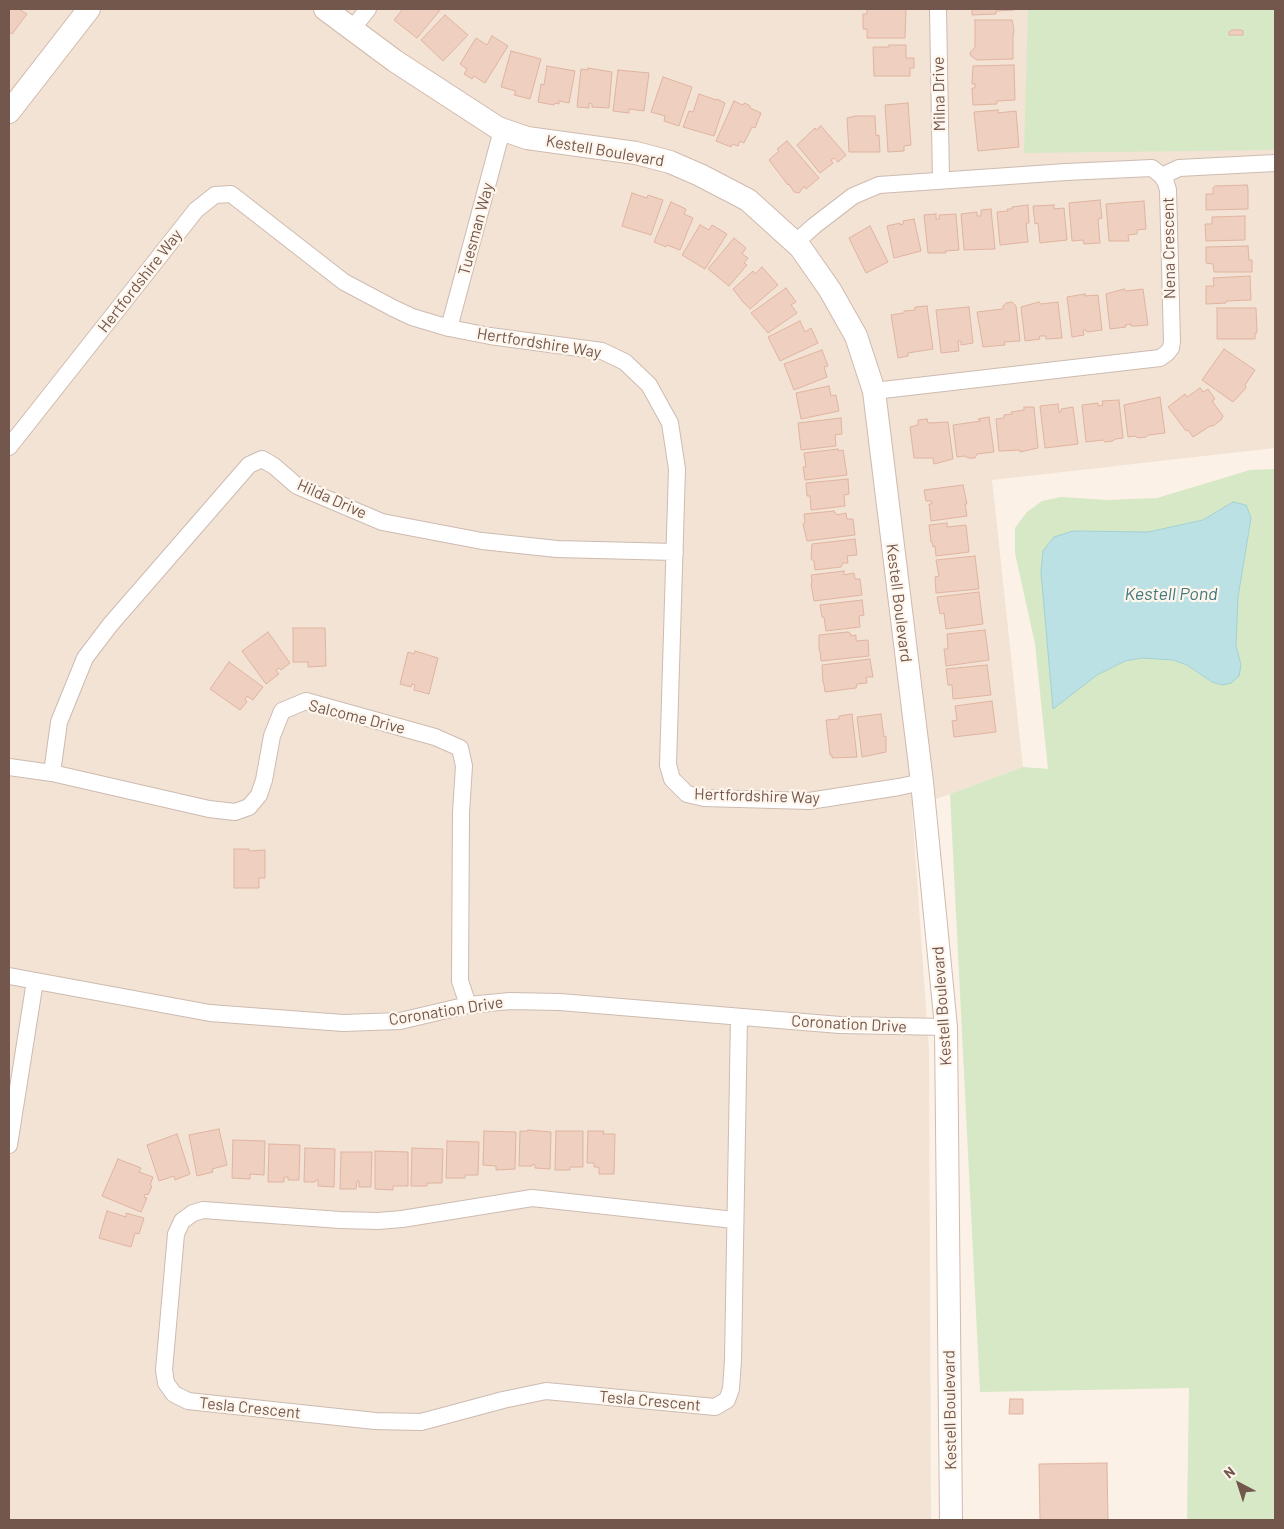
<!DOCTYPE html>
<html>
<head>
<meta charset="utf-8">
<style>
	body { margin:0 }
	#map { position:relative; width:1284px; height:1529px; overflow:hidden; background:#fbf1e6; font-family:Barlow,sans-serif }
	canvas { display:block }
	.frame { position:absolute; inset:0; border:10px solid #73574c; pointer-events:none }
	.north { position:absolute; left:1214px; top:1459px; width:50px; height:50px; -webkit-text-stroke:4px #fef6ec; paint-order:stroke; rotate:320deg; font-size:14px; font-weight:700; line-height:20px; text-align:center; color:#73574c }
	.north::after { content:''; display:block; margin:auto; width:18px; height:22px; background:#73574c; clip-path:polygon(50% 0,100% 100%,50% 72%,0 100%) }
</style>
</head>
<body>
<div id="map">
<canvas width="1284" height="1529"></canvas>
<div class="frame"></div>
<div class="north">N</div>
</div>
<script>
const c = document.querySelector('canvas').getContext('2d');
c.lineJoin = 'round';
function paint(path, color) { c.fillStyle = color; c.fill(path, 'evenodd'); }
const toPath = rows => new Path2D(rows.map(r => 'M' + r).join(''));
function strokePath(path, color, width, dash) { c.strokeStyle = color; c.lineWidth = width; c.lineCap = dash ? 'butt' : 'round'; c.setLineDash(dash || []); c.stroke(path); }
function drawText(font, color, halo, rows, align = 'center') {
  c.font = font + ' Barlow,sans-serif'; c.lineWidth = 4.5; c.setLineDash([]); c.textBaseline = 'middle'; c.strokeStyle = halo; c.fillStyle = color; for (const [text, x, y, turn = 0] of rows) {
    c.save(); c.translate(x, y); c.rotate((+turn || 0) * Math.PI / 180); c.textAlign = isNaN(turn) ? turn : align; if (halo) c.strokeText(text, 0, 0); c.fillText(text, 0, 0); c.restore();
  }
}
paint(toPath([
	[9,9,1275,9,1275,448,992,480,1023,767,912,808,929,1050,931,1520,9,1520]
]), '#f2e3d5');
paint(toPath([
	[1028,9,1275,9,1275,150,1024,153],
	[1275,469,1275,1520,1187,1520,1189,1388,980,1392,950,794,1023,767,1048,769,1035,644,1015,553,1015,528,1027,512,1042,501,1061,497,1107,500,1157,498,1250,470],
	[1233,502,1251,518,1238,597,1236,645,1241,665,1212,682,1187,665,1173,660,1159,658,1142,658,1125,661,1097,675,1073,531,1148,532,1203,520]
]), '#d6e8c5');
const water = toPath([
	[1233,502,1246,505,1251,518,1238,597,1236,645,1241,665,1239,676,1231,683,1222,685,1212,682,1187,665,1173,660,1142,658,1125,661,1097,675,1053,709,1041,572,1043,551,1054,537,1073,531,1148,532,1203,520,1233,502]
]);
paint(water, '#bce1e4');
strokePath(water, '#a2d1d5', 1);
const building = toPath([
	[9,9,19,9,27,14,12,34,9,32,9,9],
	[403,9,441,9,417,38,394,20,403,9],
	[867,9,906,9,905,38,867,38,867,29,863,29,863,14,867,14,867,9],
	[972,9,1014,9,1014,10,996,11,996,14,972,15,972,9],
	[445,15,468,35,443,61,421,40,445,15],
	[975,20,1012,20,1014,30,1013,36,1013,59,977,60,971,56,970,53,975,47,975,20],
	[1232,30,1241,30,1243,31,1243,35,1229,35,1229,32,1232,30],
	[492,36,508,46,485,83,474,76,472,79,464,74,467,69,460,64,476,38,487,45,492,36],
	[889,45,906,45,906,58,914,58,914,68,910,68,910,76,874,76,873,47,889,47,889,45],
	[511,51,541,59,530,99,514,95,516,91,501,87,511,51],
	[1014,65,1015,100,997,101,997,104,973,105,972,88,975,88,975,84,972,84,973,66,1014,65],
	[547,66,575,71,569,103,559,101,559,104,555,103,554,105,538,102,541,84,544,85,547,66],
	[588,68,612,72,609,108,592,107,592,104,589,103,589,108,577,107,581,69,588,70,588,68],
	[618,70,649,73,644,111,629,109,629,113,613,111,618,70],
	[663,77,692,87,679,126,664,121,665,116,651,112,663,77],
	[699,94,716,100,717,99,725,103,714,136,683,127,689,111,693,112,699,94],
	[734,101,742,105,745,103,750,106,750,108,761,113,755,128,752,127,744,143,740,141,738,146,732,144,731,147,716,141,734,101],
	[908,103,911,145,904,146,904,151,888,152,885,105,908,103],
	[998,110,998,113,1016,111,1019,147,978,151,974,112,998,110],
	[856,116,875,116,876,136,879,135,880,152,849,152,847,118,856,116],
	[821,126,846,155,838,162,834,158,831,160,833,163,820,173,797,145,815,128,816,130,821,126],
	[787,141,819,178,806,189,804,186,799,193,794,192,789,184,788,185,769,160,779,151,777,149,787,141],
	[1247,185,1248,189,1248,209,1206,210,1206,194,1213,194,1213,188,1215,186,1247,185],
	[632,193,647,198,648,195,663,200,651,235,622,226,632,193],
	[1100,200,1102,218,1098,219,1100,243,1084,244,1083,240,1072,241,1069,203,1100,200],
	[1144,201,1146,229,1137,230,1137,234,1128,235,1129,241,1109,241,1106,204,1144,201],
	[671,202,686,209,684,214,693,218,680,250,667,245,666,247,654,242,671,202],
	[1028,205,1029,223,1026,223,1028,242,1000,245,997,212,1008,211,1007,209,1012,209,1012,207,1028,205],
	[1054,205,1054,209,1064,208,1067,240,1040,243,1038,223,1035,224,1033,206,1054,205],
	[991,209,995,249,964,250,961,214,977,212,977,216,981,216,981,210,991,209],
	[936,214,936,219,939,219,939,215,956,214,959,250,945,251,946,253,928,253,924,215,936,214],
	[1245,216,1245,240,1206,241,1205,224,1212,224,1212,217,1245,216],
	[914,219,921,251,894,258,887,226,900,223,900,225,903,224,903,221,914,219],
	[700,225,709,230,712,225,727,234,705,269,682,255,700,225],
	[870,226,888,262,866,273,849,238,870,226],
	[734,238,746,248,742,254,748,258,744,263,747,265,729,286,708,269,734,238],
	[1248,246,1249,260,1252,260,1252,272,1214,272,1213,264,1206,263,1206,247,1248,246],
	[762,267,778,285,750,309,743,302,733,289,753,271,755,274,762,267],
	[1250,276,1251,300,1226,301,1226,303,1206,304,1206,286,1214,286,1213,278,1250,276],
	[786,288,796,302,791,305,797,313,768,333,751,313,786,288],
	[1124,289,1126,291,1143,289,1148,325,1136,326,1131,326,1131,324,1125,325,1126,327,1110,329,1106,294,1124,289],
	[1085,294,1085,296,1098,295,1102,330,1087,332,1086,330,1083,330,1084,335,1072,337,1067,297,1085,294],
	[1012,302,1016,306,1020,341,1004,342,1005,345,983,347,977,312,1003,309,1003,306,1006,303,1012,302],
	[1039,302,1041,304,1058,302,1062,338,1046,339,1046,336,1039,336,1040,339,1025,341,1021,307,1039,302],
	[927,306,933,349,908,353,908,356,898,358,891,315,904,313,904,311,915,310,915,307,927,306],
	[969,307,973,343,961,345,961,341,958,341,959,351,941,353,936,310,969,307],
	[1217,308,1256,308,1257,333,1255,333,1255,339,1217,339,1217,308],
	[800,321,805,332,811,328,818,343,780,361,768,337,800,321],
	[1224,349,1255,370,1245,385,1246,388,1233,402,1202,380,1224,349],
	[822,350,828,366,824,367,827,377,794,390,784,364,822,350],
	[829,386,831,396,836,395,839,411,801,419,796,393,829,386],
	[1200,388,1203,392,1208,389,1215,399,1212,401,1223,416,1221,420,1213,426,1210,426,1193,437,1188,430,1186,431,1168,407,1185,394,1187,397,1200,388],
	[1160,397,1165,433,1148,435,1146,437,1138,438,1135,436,1128,437,1124,405,1160,397],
	[1119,400,1123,438,1115,439,1113,441,1105,442,1103,440,1086,442,1082,405,1098,403,1098,406,1103,405,1102,401,1119,400],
	[1058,404,1059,413,1061,412,1061,409,1073,407,1078,444,1045,448,1040,406,1058,404],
	[1024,407,1034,407,1038,448,1020,452,1020,450,999,451,996,419,1004,418,1004,415,1012,414,1011,412,1024,410,1024,407],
	[989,417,994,452,977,454,975,458,968,458,965,456,957,457,953,425,981,421,978,419,989,417],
	[841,418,842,434,835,435,836,446,801,450,798,423,841,418],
	[927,419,928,423,948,422,953,459,934,464,933,458,914,458,910,427,918,425,918,420,927,419],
	[838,449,839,451,843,450,847,475,805,480,803,467,806,467,804,453,838,449],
	[848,479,849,494,844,495,845,506,811,510,810,496,807,496,806,483,848,479],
	[963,485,967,504,965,504,967,516,931,521,929,504,932,504,931,501,926,501,924,490,963,485],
	[834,511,837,515,846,513,847,519,853,519,855,535,807,541,803,524,805,522,804,514,834,511],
	[947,523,947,527,966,525,969,552,936,556,935,546,933,547,932,542,931,542,929,525,947,523],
	[855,539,857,555,847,556,848,563,843,563,841,567,815,570,814,561,811,559,812,544,855,539],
	[975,556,979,589,936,593,935,577,939,576,936,560,975,556],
	[844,571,844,575,854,573,855,579,860,579,862,595,814,601,811,584,812,582,811,575,844,571],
	[979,592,983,624,946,629,944,613,940,614,937,597,979,592],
	[862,600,864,615,859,616,860,627,826,631,824,617,822,617,820,605,862,600],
	[293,628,325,628,326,666,308,667,308,662,293,662,293,628],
	[985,630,989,660,946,666,944,649,948,649,947,634,985,630],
	[268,632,290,663,281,670,279,668,276,670,279,674,266,684,242,651,268,632],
	[848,632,851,634,851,636,856,635,856,641,868,640,869,656,821,661,820,651,819,650,819,635,848,632],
	[415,651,438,658,429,694,414,690,415,685,412,684,411,687,400,684,408,652,414,654,415,651],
	[870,659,873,677,866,677,867,683,857,684,856,688,825,692,824,684,823,683,822,665,870,659],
	[229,662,263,687,253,700,247,696,245,699,247,702,240,710,210,689,229,662],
	[987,665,991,695,953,699,952,685,948,685,946,669,987,665],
	[992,701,996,732,954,737,952,721,957,720,955,706,992,701],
	[852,714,857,757,832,758,832,755,830,755,826,720,839,719,839,716,852,714],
	[881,714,884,737,886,736,886,752,862,757,857,717,881,714],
	[234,849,249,849,249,851,265,850,265,878,259,878,259,888,234,888,234,849],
	[219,1129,227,1165,212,1169,213,1172,197,1176,189,1135,219,1129],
	[528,1130,551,1132,550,1169,535,1168,535,1165,532,1164,532,1166,519,1166,520,1131,528,1131,528,1130],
	[484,1131,516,1132,515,1169,496,1170,496,1166,483,1165,484,1131],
	[556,1131,583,1131,583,1167,570,1167,570,1170,555,1170,556,1131],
	[588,1131,604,1131,603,1134,615,1134,614,1174,599,1174,599,1167,594,1167,594,1163,587,1163,588,1131],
	[177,1134,190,1174,175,1180,174,1176,159,1181,147,1145,177,1134],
	[233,1140,265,1141,264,1175,250,1174,250,1179,232,1178,233,1140],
	[447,1141,479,1142,478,1175,465,1175,465,1178,446,1178,447,1141],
	[269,1144,300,1145,299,1180,288,1180,288,1177,284,1177,284,1182,268,1182,269,1144],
	[305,1148,335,1149,334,1187,318,1186,318,1180,316,1180,315,1182,304,1182,305,1148],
	[412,1148,443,1149,442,1183,427,1183,427,1186,411,1186,412,1148],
	[375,1151,408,1152,408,1186,393,1186,393,1190,375,1189,375,1151],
	[341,1152,372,1152,371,1187,359,1187,359,1181,357,1181,356,1189,340,1189,341,1152],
	[118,1159,141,1168,139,1172,153,1177,150,1185,152,1186,148,1195,145,1194,144,1197,147,1198,141,1212,102,1196,118,1159],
	[107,1211,126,1217,126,1213,144,1218,139,1234,135,1233,131,1247,99,1238,107,1211],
	[1010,1399,1023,1399,1023,1414,1009,1414,1010,1399],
	[1107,1463,1108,1520,1040,1520,1039,1464,1107,1463]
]);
paint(building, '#efcfbf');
strokePath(building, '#e1b4a0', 1);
const street = toPath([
	[938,9,941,180],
	[352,29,368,9],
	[1162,176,1179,168,1275,163],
	[795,243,814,226,853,196,879,185,1066,172,1152,168,1162,176,1166,183,1168,190,1172,341,1171,348,1167,353,1160,358,874,391],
	[449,328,502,130],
	[9,447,196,210,215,195,231,194,344,282,393,308,412,317,449,328,490,336,602,351,625,362,649,385,670,423,677,469,668,765,672,779,687,794,704,798,809,801,899,787,922,782],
	[9,767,52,773,209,809,235,812,249,807,259,795,264,780,272,736,282,711,306,701,435,737,460,748,464,766,461,813,460,981,468,1005],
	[52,773,59,722,85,658,110,625,249,465,262,459,274,466,297,486,382,522,482,541,557,549,675,552],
	[9,976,210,1013,343,1023,400,1021,468,1005,510,1001,560,1002,840,1025,946,1027],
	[9,1145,35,981],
	[734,1220,532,1198,402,1219,378,1221,340,1220,203,1210,193,1213,182,1221,176,1234,164,1370,166,1383,174,1394,188,1401,375,1421,421,1422,503,1400,546,1391,715,1407,727,1400,731,1389,733,1360,739,1017]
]);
const secondary = toPath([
	[325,9,395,61,498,128,527,138,636,153,670,162,700,175,748,200,800,247,830,290,856,336,874,391,922,782,946,1027,951,1520],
	[9,112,89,9]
]);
strokePath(street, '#cebbb0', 18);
strokePath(secondary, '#d1baad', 24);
strokePath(street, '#fff', 16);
strokePath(secondary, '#fff', 22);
drawText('16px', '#73574c', '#fef6ec', [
	["Milna Drive",939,94,-91],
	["Kestell Boulevard",605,151,10],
	["Tuesman Way",476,229,-75],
	["Nena Crescent",1169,248,-91],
	["Hertfordshire Way",140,281,-52],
	["Hertfordshire Way",539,343,9],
	["Hilda Drive",332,499,24],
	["Kestell Boulevard",899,603,83],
	["Salcome Drive",357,717,14],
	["Hertfordshire Way",757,796,2],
	["Kestell Boulevard",942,1006,-94],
	["Coronation Drive",446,1011,-9],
	["Coronation Drive",849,1024,3],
	["Tesla Crescent",650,1401,5],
	["Tesla Crescent",250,1408,6],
	["Kestell Boulevard",950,1410,-91]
]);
drawText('italic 18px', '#43797f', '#fef6ec', [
	["Kestell Pond",1171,594]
]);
</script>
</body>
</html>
